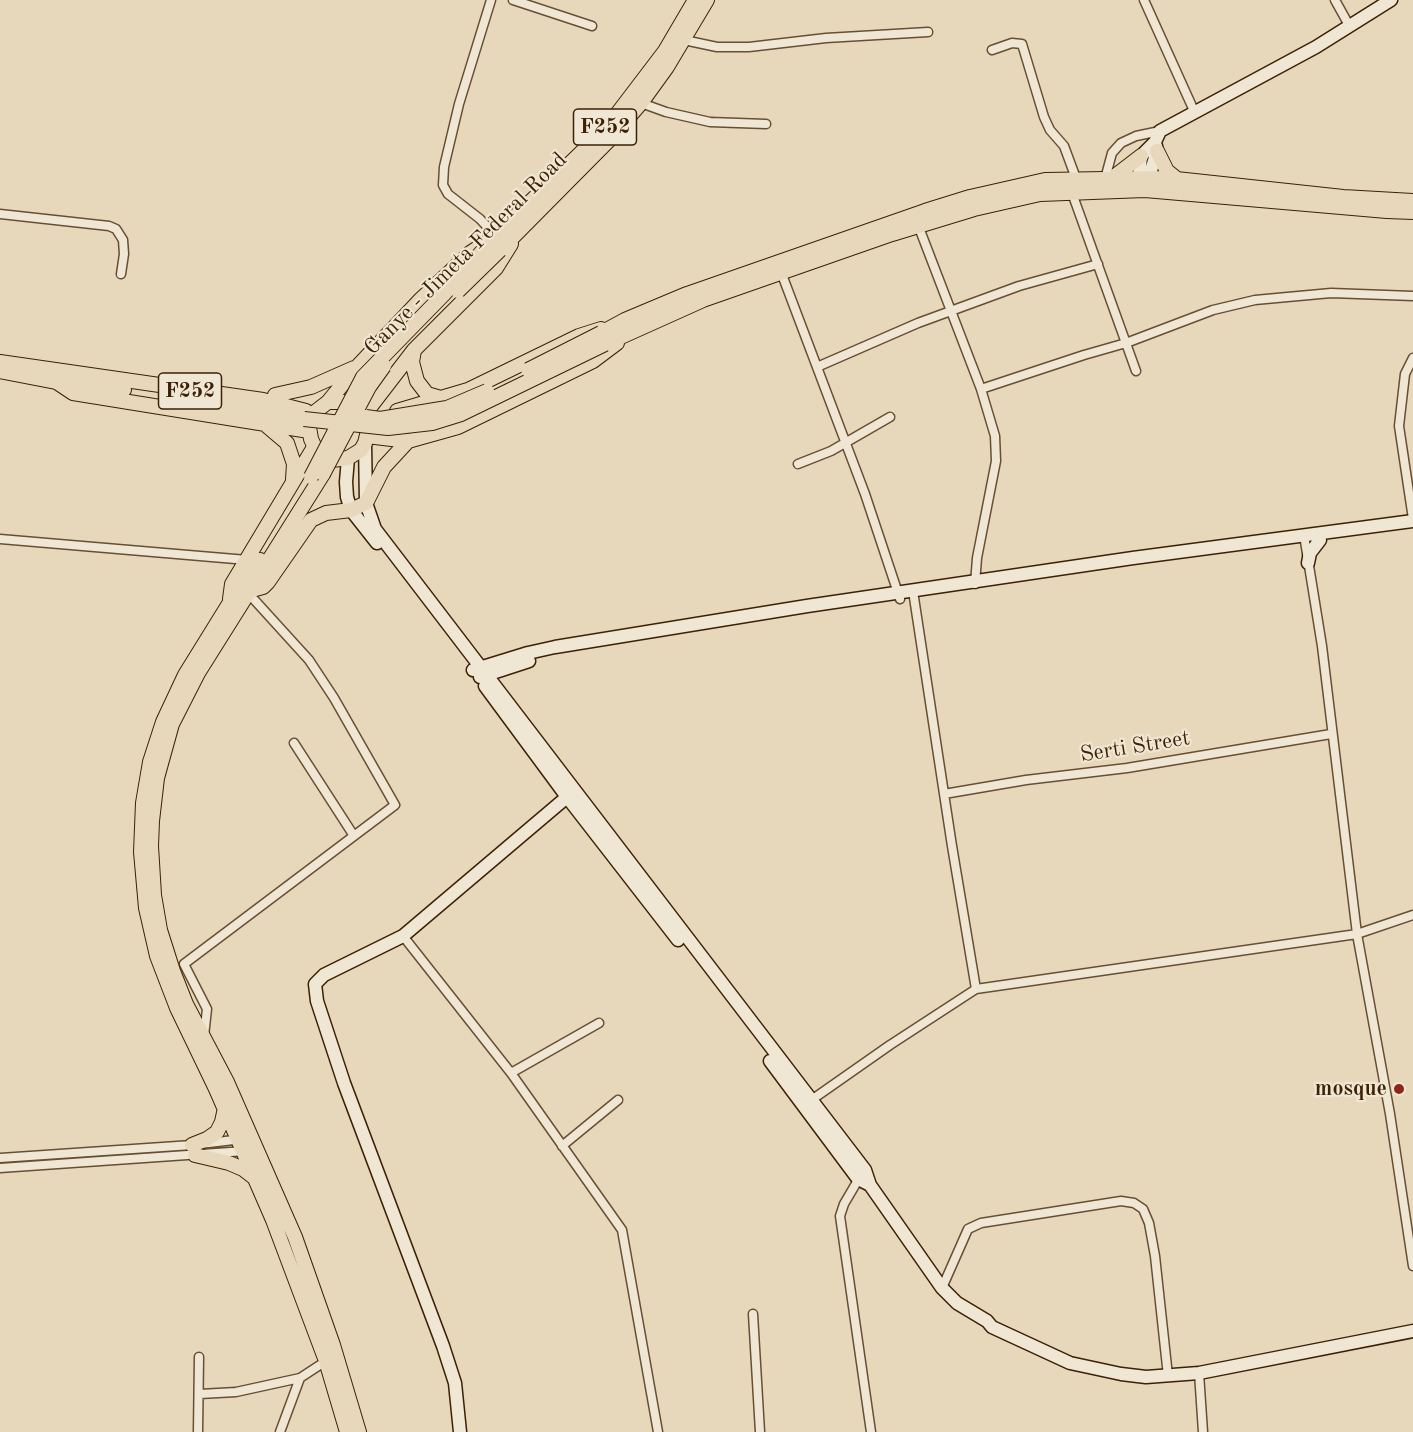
<!DOCTYPE html>
<html>
<head>
<meta charset="utf-8">
<style>
	body { margin:0 }
	canvas { display:block; background:#e7d8bb }
</style>
</head>
<body>
<canvas width="1413" height="1432"></canvas>
<script>
const c = document.querySelector('canvas').getContext('2d');
c.lineJoin = 'round';
const toPath = rows => new Path2D(rows.map(r => 'M' + r).join(''));
function strokePath(path, color, width, dash) { c.strokeStyle = color; c.lineWidth = width; c.lineCap = dash ? 'butt' : 'round'; c.setLineDash(dash || []); c.stroke(path); }
function drawText(font, color, halo, rows, align = 'center') {
  c.font = font + ' "Old Standard TT",serif'; c.lineWidth = 4.5; c.setLineDash([]); c.textBaseline = 'middle'; c.strokeStyle = halo; c.fillStyle = color; for (const [text, x, y, turn = 0] of rows) {
    c.save(); c.translate(x, y); c.rotate((+turn || 0) * Math.PI / 180); c.textAlign = isNaN(turn) ? turn : align; if (halo) c.strokeText(text, 0, 0); c.fillText(text, 0, 0); c.restore();
  }
}
const street = toPath([
	[491,0,459,104,444,167,443,185,448,194,480,219,495,235],
	[513,0,592,26],
	[1144,0,1195,113],
	[1335,0,1350,27],
	[684,40,717,47,749,47,826,38,928,32],
	[992,50,1012,43,1022,44,1044,117,1050,130,1064,146,1077,181],
	[641,103,666,112,710,122,766,124],
	[1105,179,1112,153,1121,143,1136,136,1160,131],
	[1072,193,1136,371],
	[0,214,109,226,116,229,123,240,124,254,121,274],
	[918,225,981,389,995,436,996,461,977,558,975,584],
	[781,272,865,494,900,599],
	[1413,358,1405,374,1399,426,1413,519],
	[817,367,918,323,1019,286,1098,264],
	[981,389,1084,355,1126,343,1213,310,1255,300,1331,293,1413,296],
	[798,464,831,451,890,417],
	[1304,535,1322,646,1357,934,1390,1114,1413,1266],
	[0,539,247,560],
	[294,743,354,836],
	[944,794,1026,780,1127,768,1331,734],
	[403,936,511,1073,622,1230,658,1432],
	[976,989,1357,934,1413,915],
	[204,1036,207,1009,184,964,395,805,334,698,309,660,249,594],
	[511,1073,599,1023],
	[810,1101,890,1045,976,989,952,846,913,591],
	[562,1146,618,1100],
	[0,1158,192,1145,242,1139],
	[0,1168,245,1151],
	[861,1175,844,1204,840,1216,871,1432],
	[942,1288,968,1229,981,1223,1121,1201,1134,1203,1143,1209,1149,1223,1155,1256,1168,1376],
	[753,1314,760,1432],
	[1199,1373,1203,1432],
	[200,1394,236,1392,300,1378],
	[198,1432,199,1357],
	[280,1432,300,1378,326,1361]
]);
const secondary = toPath([
	[1146,187,1157,151,1156,146],
	[1138,188,1141,156,1155,142,1160,131,1316,47,1391,0],
	[365,443,366,503,375,529,865,1170,870,1185,942,1288,957,1303,987,1321,992,1327,1070,1363,1121,1374,1146,1377,1199,1373,1413,1331],
	[348,458,346,482,347,497,351,510,377,543],
	[1308,563,1310,553,1320,540],
	[473,670,528,653,555,647,807,606,1133,558,1413,521],
	[480,677,529,661],
	[485,686,567,797,678,940],
	[770,1061,858,1179,870,1185],
	[460,1432,455,1383,443,1346,344,1083,317,1001,315,984,324,975,403,936,567,797]
]);
const primary = toPath([
	[1157,151,1167,171,1177,179],
	[1111,179,1141,156],
	[489,244,493,238,588,146,614,118,665,51,695,0],
	[500,250,609,140,641,103,667,67,707,0],
	[601,333,625,320,687,294,925,211,970,197,1045,180,1167,178,1343,197,1413,201],
	[605,344,703,300,892,234,974,209,1040,194,1145,190,1387,211,1413,212],
	[414,350,412,362,417,381,427,394,444,399],
	[0,362,263,400,306,411],
	[0,371,56,382,124,390],
	[58,383,73,393,309,431],
	[275,395,311,387,354,368],
	[328,402,347,402,356,407,366,420,368,431,365,443,361,450,348,458,332,460,321,455,316,450,311,439,309,427,315,412,328,402,356,368,421,299,470,253,493,238],
	[211,403,304,419],
	[397,411,468,390,579,336,601,329],
	[364,415,414,350,496,268,511,244],
	[267,426,287,443,294,464,293,479],
	[367,436,408,441,458,427,593,361,617,343],
	[323,474,198,673,172,724,157,778,152,821,151,846,154,895,160,930,173,971,186,1004,227,1082,295,1237,333,1345,359,1432],
	[260,560,229,604,185,675,163,722,150,762,143,803,141,852,146,908,157,956,177,1008,216,1089,273,1220,326,1361,347,1432],
	[252,590,263,587,268,582,311,520,326,513,351,510,366,503,384,467,408,441],
	[230,599,232,584,314,447],
	[192,1145,207,1139,217,1132,222,1122,225,1108],
	[195,1155,229,1163,243,1169,256,1179]
]);
strokePath(street, '#674f32', 11);
strokePath(secondary, '#3c2104', 15);
strokePath(primary, '#3c2104', 16);
strokePath(street, '#efe6d3', 8);
strokePath(secondary, '#efe6d3', 12);
strokePath(primary, '#e7d8bb', 14);
const primaryBridge = toPath([
	[458,291,500,250],
	[528,370,601,333],
	[366,417,380,419,447,408,487,391],
	[304,419,388,428,432,423,461,414,605,344],
	[323,474,369,387,384,366],
	[311,477,363,377,444,294,488,245]
]);
strokePath(primaryBridge, '#3c2104', 16, []);
strokePath(primaryBridge, '#e7d8bb', 14);
for (const [x, y, r, color] of [
	[1399,1089,6,"#8f2418"]
]) { const dot = new Path2D(); dot.arc(x, y, r, 0, 2 * Math.PI); c.fillStyle = color; c.fill(dot); strokePath(dot, '#efe6d3', 2); }
for (const [x, y, w] of [
	[605,127,63],
	[190,391,63]
]) { const box = new Path2D(); box.roundRect(x - w / 2, y - 18, w, 36, 4.5); c.fillStyle = '#efe6d3'; c.fill(box); strokePath(box, '#3c2104', 1.5); }
drawText('bold 21px', '#3c2104', null, [
	["F252",605,127],
	["F252",190,391]
]);
drawText('22px', '#3c2104', '#efe6d3', [
	["Ganye - Jimeta Federal Road",466,254,-45],
	["Serti Street",1135,747,-9]
]);
drawText('bold 22px', '#3c2104', '#efe6d3', [
	["mosque",1387,1089]
], 'right');
</script>
</body>
</html>
